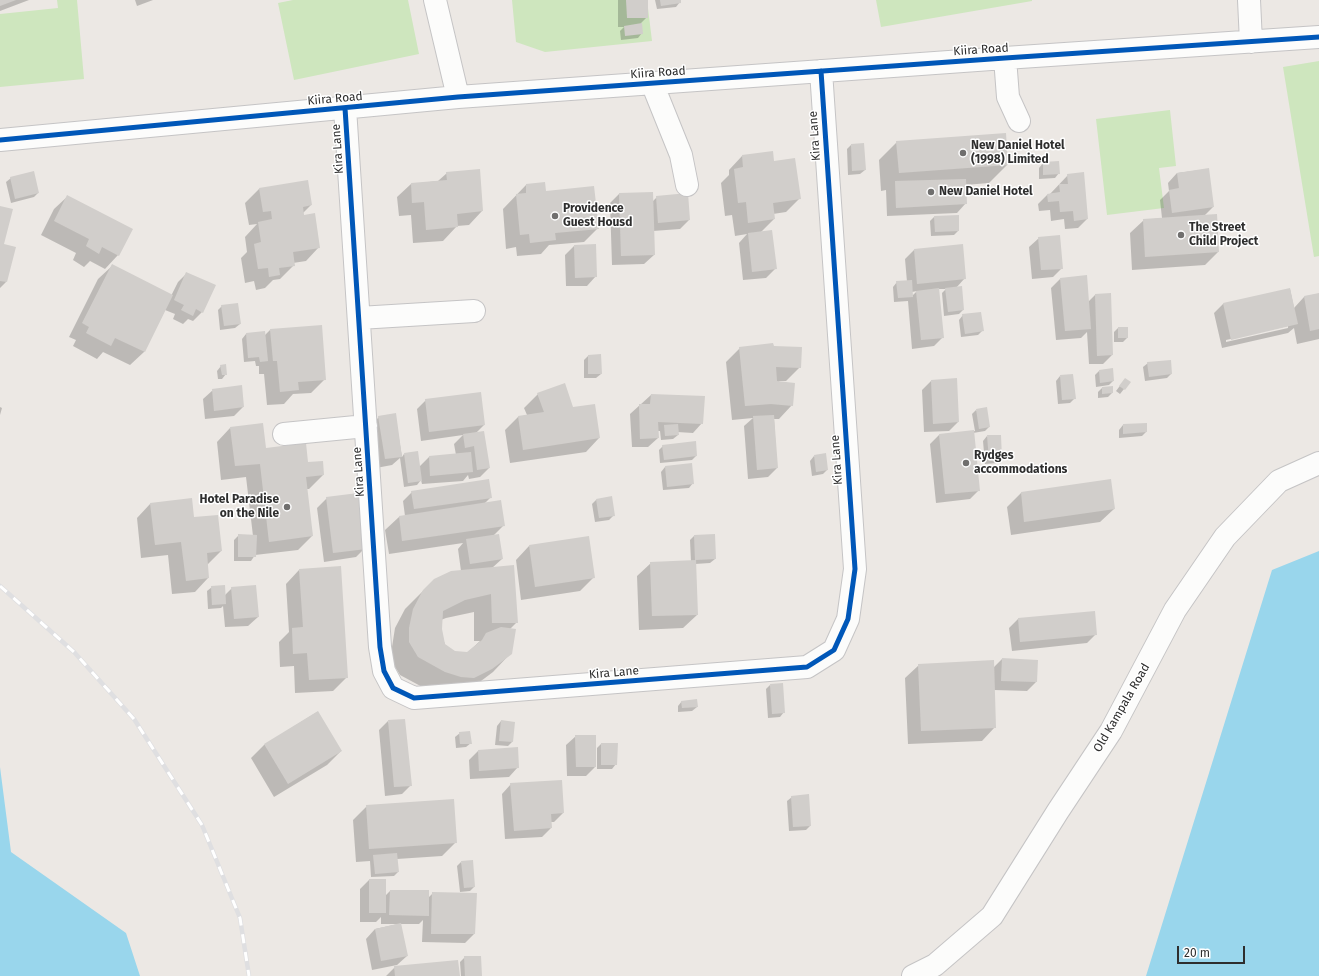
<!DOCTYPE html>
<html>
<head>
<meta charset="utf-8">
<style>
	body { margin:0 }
	#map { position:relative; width:1319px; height:976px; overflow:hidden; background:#ece8e4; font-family:"Fira Sans",sans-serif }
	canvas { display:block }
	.scale { position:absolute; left:1177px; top:946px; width:68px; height:18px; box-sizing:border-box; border:2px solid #2e2e2e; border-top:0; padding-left:5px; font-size:12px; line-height:14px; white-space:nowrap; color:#2e2e2e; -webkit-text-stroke:3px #fff; paint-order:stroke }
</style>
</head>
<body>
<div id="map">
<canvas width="1319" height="976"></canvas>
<div class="scale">20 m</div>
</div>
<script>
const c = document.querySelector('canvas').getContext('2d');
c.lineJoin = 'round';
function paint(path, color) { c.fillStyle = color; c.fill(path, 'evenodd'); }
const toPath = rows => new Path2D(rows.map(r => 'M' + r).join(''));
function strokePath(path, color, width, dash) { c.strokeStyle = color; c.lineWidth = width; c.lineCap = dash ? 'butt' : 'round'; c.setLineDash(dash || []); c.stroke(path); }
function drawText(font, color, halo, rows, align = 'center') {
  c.font = font + ' "Fira Sans",sans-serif'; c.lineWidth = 3; c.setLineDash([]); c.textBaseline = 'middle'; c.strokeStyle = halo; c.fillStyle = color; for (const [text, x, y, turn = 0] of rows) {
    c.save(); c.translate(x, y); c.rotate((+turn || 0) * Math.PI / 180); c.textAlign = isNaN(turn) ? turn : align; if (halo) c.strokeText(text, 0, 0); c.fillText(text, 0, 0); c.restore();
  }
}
paint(toPath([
	[57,0,77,0,84,79,0,87,0,14,58,8],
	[293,0,408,0,419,54,294,80,278,3],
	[512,0,647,0,652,41,545,52,516,42],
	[876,0,1032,0,1032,1,881,27],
	[1319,61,1319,256,1314,257,1283,67],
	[1170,110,1176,166,1159,168,1164,208,1107,215,1096,119]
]), '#cee6be');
paint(toPath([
	[1319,551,1319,976,1146,976,1272,570],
	[0,767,11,852,126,933,140,976,0,976]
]), '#99d6ec');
paint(toPath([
	[0,0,29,0,0,11],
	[135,0,153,0,137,6],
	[618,0,647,0,647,17,641,23,642,33,638,38,621,40,620,31,624,27,618,27],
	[655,0,680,0,680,2,676,7,657,9],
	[897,142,1007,165,989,183,965,185,966,203,957,213,887,216,886,190,881,191,879,160],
	[851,145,865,170,860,174,848,175,847,149],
	[742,156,773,162,799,199,786,212,773,214,774,219,761,232,775,269,766,278,743,280,739,243,747,234,735,236,732,215,725,216,721,183,729,175,729,170],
	[1058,162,1059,173,1055,178,1039,179,1039,168,1043,163],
	[1208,169,1213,207,1204,216,1218,252,1205,265,1132,270,1130,233,1144,220,1162,218,1160,200,1169,191,1168,183,1177,173],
	[447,173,482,211,469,225,457,226,443,241,413,243,411,215,399,216,397,197,411,184,438,181],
	[1068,175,1087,219,1078,228,1065,229,1064,219,1051,221,1050,210,1039,211,1038,204,1047,195,1050,194],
	[11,178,38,193,34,197,11,203,6,182],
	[307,181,311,205,303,213,304,217,319,247,306,261,293,263,294,265,280,279,273,280,265,288,256,290,254,281,245,283,241,258,247,252,245,237,257,224,249,225,245,203,259,189],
	[526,185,545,192,598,228,584,242,549,245,541,254,517,256,516,247,506,249,503,209],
	[619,194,652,202,657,197,689,220,680,229,653,231,654,255,644,264,612,265,610,203],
	[68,196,118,255,105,269,90,261,84,267,73,260,76,253,41,235,54,209],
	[0,207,3,245,14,248,6,282,0,288],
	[934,217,958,231,954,235,931,236,930,221],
	[1039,238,1062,268,1053,277,1032,279,1029,247],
	[574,246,596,276,587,286,566,286,565,255],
	[914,250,965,278,956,288,963,310,959,314,944,316,942,293,946,289,938,289,943,337,934,346,912,349,908,301,894,302,893,287,897,282,907,282,905,259],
	[917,291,912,296,912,292],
	[112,266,171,296,178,282,187,273,202,312,193,321,188,319,183,324,173,319,175,314,165,310,144,352,130,365,103,352,97,359,73,346,76,340,69,337,98,279],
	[1060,279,1088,302,1095,295,1110,294,1112,355,1103,364,1089,364,1087,332,1081,338,1056,340,1051,288],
	[1290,289,1294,308,1304,297,1319,294,1319,339,1297,344,1294,328,1288,333,1222,348,1214,313,1223,304],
	[1288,326,1288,328,1226,342,1226,340],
	[222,306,240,324,235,328,220,330,218,310],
	[963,315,983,330,978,335,961,337,959,320],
	[1118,328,1127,338,1123,342,1114,342,1114,332],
	[270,330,325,379,311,393,293,394,284,404,267,405,264,374,259,374,259,366,256,366,255,361,244,362,242,339,246,334,264,332,264,336],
	[773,347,800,367,786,381,779,381,792,405,779,419,774,419,777,468,768,477,748,479,744,426,753,418,732,420,726,362,740,348],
	[588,356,601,374,596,378,584,378,584,360],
	[1148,363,1171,374,1167,378,1145,381,1143,367],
	[221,366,226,374,222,379,218,379,217,371],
	[1099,371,1113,381,1109,385,1096,387,1095,375],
	[1060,376,1075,398,1070,403,1058,404,1056,381],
	[1125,379,1124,389,1120,394,1116,391],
	[931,381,958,422,949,431,924,432,922,390],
	[1102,388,1112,393,1108,397,1098,398,1098,392],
	[213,390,243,407,234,416,205,419,203,399],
	[538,394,573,408,599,438,586,452,510,463,505,430,518,417,527,415,524,408],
	[651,395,702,423,693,433,677,432,678,435,673,439,661,440,660,431,657,431,658,438,648,447,632,447,630,414],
	[426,400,484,425,476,433,489,468,480,477,469,479,468,475,463,481,422,484,421,480,417,485,404,487,400,458,392,465,376,468,370,426,379,417,395,414,402,457,404,454,419,467,429,457,456,455,454,444,463,435,421,441,417,409],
	[0,407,2,408,0,415],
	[976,410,989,427,985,431,973,433,979,490,970,499,936,503,930,444,939,435,975,431,972,414],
	[1123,425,1146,432,1142,436,1119,438,1119,430],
	[230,428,265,449,307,463,323,475,309,489,306,489,312,536,298,550,255,555,251,561,234,561,234,540,239,535,253,536,246,477,221,480,217,442],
	[987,436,1001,459,997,463,985,464,983,441],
	[663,446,696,456,692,460,660,463,659,450],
	[814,456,827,470,823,474,812,476,810,461],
	[691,464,693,483,689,488,663,490,661,472,665,467],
	[412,492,491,497,484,504,503,526,493,536,502,559,492,568,517,622,510,629,511,653,493,672,473,687,426,689,400,675,391,660,392,647,395,628,405,609,434,580,461,571,458,549,463,543,389,554,385,530,399,517,405,516,403,501],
	[474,612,474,641,480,641,467,653,455,652,445,645,441,630,441,620,446,618],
	[1021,493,1114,509,1100,522,1011,535,1007,507],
	[611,497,614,515,609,520,595,522,592,504,596,500],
	[327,498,365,548,356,557,324,562,317,508],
	[150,504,193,519,221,551,207,565,208,578,195,592,172,594,168,555,141,558,137,518],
	[694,536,715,559,710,563,695,564,697,615,683,628,639,630,637,576,651,563,691,562,690,540],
	[529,546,594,577,580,591,521,600,516,560],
	[299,570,347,677,333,691,295,693,294,666,280,667,279,642,289,632,286,584],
	[212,587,225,595,232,588,258,617,248,626,225,627,223,606,221,608,208,609,207,591],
	[1018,619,1096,634,1087,643,1012,651,1009,628],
	[1002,659,1036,682,1027,691,994,690,995,727,982,741,908,744,905,678,919,665,993,668],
	[770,685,784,712,780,717,768,718,766,689],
	[682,701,697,707,692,711,678,712,678,706],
	[317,712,341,751,327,765,274,797,251,758,264,745],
	[388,721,411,785,402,794,385,796,379,730],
	[501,721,514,723,512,742,508,746,495,745,497,726],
	[460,733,471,743,466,747,456,748,455,737],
	[576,736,595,767,586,776,567,776,566,745],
	[601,744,616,764,612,769,597,769,597,748],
	[517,748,518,767,509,777,470,779,469,760,478,751],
	[561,781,563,813,554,822,551,822,551,828,542,837,505,839,502,794,511,784],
	[792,797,810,826,806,830,789,831,787,801],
	[367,806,456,842,442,856,397,859,398,872,394,876,371,877,370,861,356,862,353,820],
	[461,862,474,887,470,891,460,892,457,866],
	[369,880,385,896,390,891,428,898,433,893,474,934,465,943,422,942,423,920,419,924,400,924,407,956,397,965,372,970,366,939,375,929,398,924,381,924,381,917,376,922,360,922,360,889],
	[465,957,481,976,461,976,460,962],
	[395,967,459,976,386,976]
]), '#0003');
paint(toPath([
	[0,0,16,0,0,6],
	[626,0,648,0,648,18,627,18],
	[660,0,681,0,681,3,661,6],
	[642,23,643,34,625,36,624,26],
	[1006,133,1008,165,899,173,896,141],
	[864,143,866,170,852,171,851,144],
	[773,151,774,161,795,158,801,199,773,203,775,219,748,223,746,202,738,203,734,169,743,167,742,155],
	[1059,161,1060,174,1043,175,1043,162],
	[1209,168,1214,207,1172,213,1169,190,1179,188,1177,173],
	[480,169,483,211,457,214,458,227,426,230,424,202,412,203,411,183,447,180,446,172],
	[34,171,39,193,15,199,10,177],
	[1084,172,1088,219,1074,221,1073,211,1060,212,1059,201,1048,202,1047,194,1060,192,1059,184,1068,184,1067,174],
	[966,179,967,204,896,208,895,181],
	[308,180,312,205,303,207,304,215,315,213,320,248,293,252,295,266,279,268,280,275,269,277,268,268,258,269,254,244,261,242,258,222,272,219,271,211,263,212,259,188],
	[545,182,546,191,594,186,599,229,555,233,556,240,530,243,529,234,520,235,516,194,526,193,526,184],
	[653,192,655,255,621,256,619,193],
	[688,193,690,220,658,223,656,196],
	[67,195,133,229,119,256,102,247,99,254,86,246,89,239,54,221],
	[0,206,13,209,4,244,16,247,7,282,0,281],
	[1217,214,1219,252,1145,257,1143,219],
	[959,215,959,231,935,232,934,216],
	[772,230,777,269,752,272,748,233],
	[1060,235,1063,269,1041,270,1038,237],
	[596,244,597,277,575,278,574,245],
	[963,244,966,279,917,284,914,249],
	[112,264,173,295,145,352,115,338,111,346,86,333,89,327,82,323],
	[186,272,216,285,203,313,196,309,193,316,181,310,184,305,174,300],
	[1087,275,1091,329,1065,331,1060,278],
	[912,280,913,297,898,298,896,281],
	[962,286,964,310,948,312,945,288],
	[939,288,944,338,921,340,916,291],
	[1290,288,1298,324,1231,340,1223,303],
	[1111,293,1113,355,1097,356,1095,294],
	[1319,293,1319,329,1310,331,1304,296],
	[238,303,241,324,224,326,221,305],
	[981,312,984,331,965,334,962,314],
	[322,325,326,380,298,382,299,390,280,392,277,361,273,361,270,329],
	[1118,327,1128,327,1128,338,1118,338],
	[265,331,268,361,260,362,259,357,248,358,246,333],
	[773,343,774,346,802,347,801,368,776,367,777,381,795,383,793,406,771,404,745,406,739,347],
	[601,354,602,374,588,374,588,355],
	[1171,360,1172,374,1149,377,1147,362],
	[226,364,227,375,222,375,220,365],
	[1113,368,1114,381,1100,383,1099,370],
	[1073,374,1076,399,1062,400,1060,375],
	[957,378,959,422,933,424,931,380],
	[1125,378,1131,382,1125,390,1119,386],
	[565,383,573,407,595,404,600,438,523,450,518,416,544,412,537,393],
	[242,385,244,407,214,411,212,389],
	[1113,386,1113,393,1102,394,1102,387],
	[481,392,485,425,429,432,425,399],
	[651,394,705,396,703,424,658,422,659,438,640,439,639,404,650,404],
	[987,407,990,427,979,429,976,409],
	[396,413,402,457,385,459,378,416],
	[774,415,778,468,757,470,753,416],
	[263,423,266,448,306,443,308,462,323,461,324,475,306,477,313,536,269,542,260,464,235,466,230,427],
	[1147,423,1147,432,1123,434,1123,424],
	[678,424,679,435,665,436,664,425],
	[974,430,980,491,945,494,939,434],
	[484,431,490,468,477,470,474,446,465,448,463,434],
	[987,435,1001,435,1002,459,989,460],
	[696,441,697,456,664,460,662,445],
	[418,451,422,481,408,483,404,453],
	[471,452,473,472,430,476,429,456],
	[826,453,828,470,816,472,814,455],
	[692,463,694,484,667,487,665,466],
	[489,479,492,498,414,509,411,491],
	[1111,479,1115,509,1024,522,1021,492],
	[358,493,366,549,333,553,326,497],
	[612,496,615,516,599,518,596,499],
	[192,498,194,517,218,515,222,551,207,553,209,578,186,581,181,542,155,545,150,503],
	[501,500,505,526,402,541,399,516],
	[238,534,257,535,256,557,238,557],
	[499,534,503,559,470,564,466,539],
	[715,534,716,559,695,560,694,535],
	[589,536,595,578,535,587,529,545],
	[696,560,698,615,652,616,650,562],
	[514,565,518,623,492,623,491,594,465,600,443,611,442,629,445,644,455,651,467,652,482,640,486,633,501,627,516,629,512,654,492,669,474,678,461,677,445,672,418,657,409,642,409,628,413,609,423,590,434,579,451,571],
	[341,566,348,678,309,680,307,653,293,654,292,628,303,627,299,569],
	[225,585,226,604,212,605,211,586],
	[256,585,259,617,234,619,231,587],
	[1095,611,1097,635,1020,642,1018,618],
	[1002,658,1038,660,1037,682,1001,681],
	[994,660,996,728,921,731,918,664],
	[783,683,785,713,772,714,770,684],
	[697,699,698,707,682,708,681,701],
	[318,711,342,751,288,784,264,744],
	[405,719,412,786,394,787,388,720],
	[501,720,515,722,513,742,499,741],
	[470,731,472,744,460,744,459,732],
	[575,735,596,735,596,767,576,767],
	[601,743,618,743,617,765,601,765],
	[518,747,519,768,479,771,478,750],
	[562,780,564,813,551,814,552,828,514,831,510,783],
	[809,794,811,826,793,827,791,796],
	[454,799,457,843,369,849,366,805],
	[397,853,399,872,375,874,373,855],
	[473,860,475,887,464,888,461,861],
	[369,879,386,879,386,913,369,913],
	[390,890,429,890,429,916,389,915],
	[432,892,477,893,475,934,431,934],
	[401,923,408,956,381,961,375,929],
	[464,956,481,956,482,976,465,976],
	[458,960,460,976,395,976,394,966]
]), '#d1cecb');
const minor = toPath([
	[435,0,458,97],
	[1249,0,1251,42],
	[1005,58,1008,97,1019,121],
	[652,83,681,155,687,185],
	[345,108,380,647,384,671,393,688,414,698,807,667,834,650,848,619,855,569,821,71],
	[0,140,458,97,1005,58,1319,37],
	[359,318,474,311],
	[284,434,366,426],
	[913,976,935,965,992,916,1058,811,1111,731,1175,610,1225,537,1279,481,1319,463]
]);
strokePath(minor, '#c5c4c5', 24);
strokePath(minor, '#fcfcfb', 22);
const rail = toPath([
	[0,586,74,652,134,719,202,825,240,918,249,976]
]);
strokePath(rail, '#dfdfe1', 4.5);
strokePath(rail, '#fff', 3, [9]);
strokePath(toPath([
	[345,108,380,647,384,671,393,688,414,698,807,667,834,650,848,619,855,569,821,71],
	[0,140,458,97,1005,58,1319,37]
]), '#0057b8', 5);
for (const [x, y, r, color] of [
	[963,153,4,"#706f6e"],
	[931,192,4,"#706f6e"],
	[555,216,4,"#706f6e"],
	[1181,235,4,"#706f6e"],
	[966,463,4,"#706f6e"],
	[287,507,4,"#706f6e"]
]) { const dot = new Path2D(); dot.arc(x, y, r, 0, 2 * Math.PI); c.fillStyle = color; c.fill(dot); strokePath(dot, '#fff', 1.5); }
drawText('12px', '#2e2e2e', '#fff', [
	["Kiira Road",981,50,-4],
	["Kiira Road",658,73,-4],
	["Kiira Road",335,99,-5],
	["Kira Lane",815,136,-94],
	["Kira Lane",338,149,-94],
	["Kira Lane",837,460,-94],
	["Kira Lane",359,472,-94],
	["Kira Lane",614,673,-5],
	["Old Kampala Road",1122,708,-60]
]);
drawText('bold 12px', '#2e2e2e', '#fff', [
	["New Daniel Hotel",971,146],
	["(1998) Limited",971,160],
	["New Daniel Hotel",939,192],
	["Providence",563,209],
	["Guest Housd",563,223],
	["The Street",1189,228],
	["Child Project",1189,242],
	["Rydges",974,456],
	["accommodations",974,470],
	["Hotel Paradise",279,500,"right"],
	["on the Nile",279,514,"right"]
], 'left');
</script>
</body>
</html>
